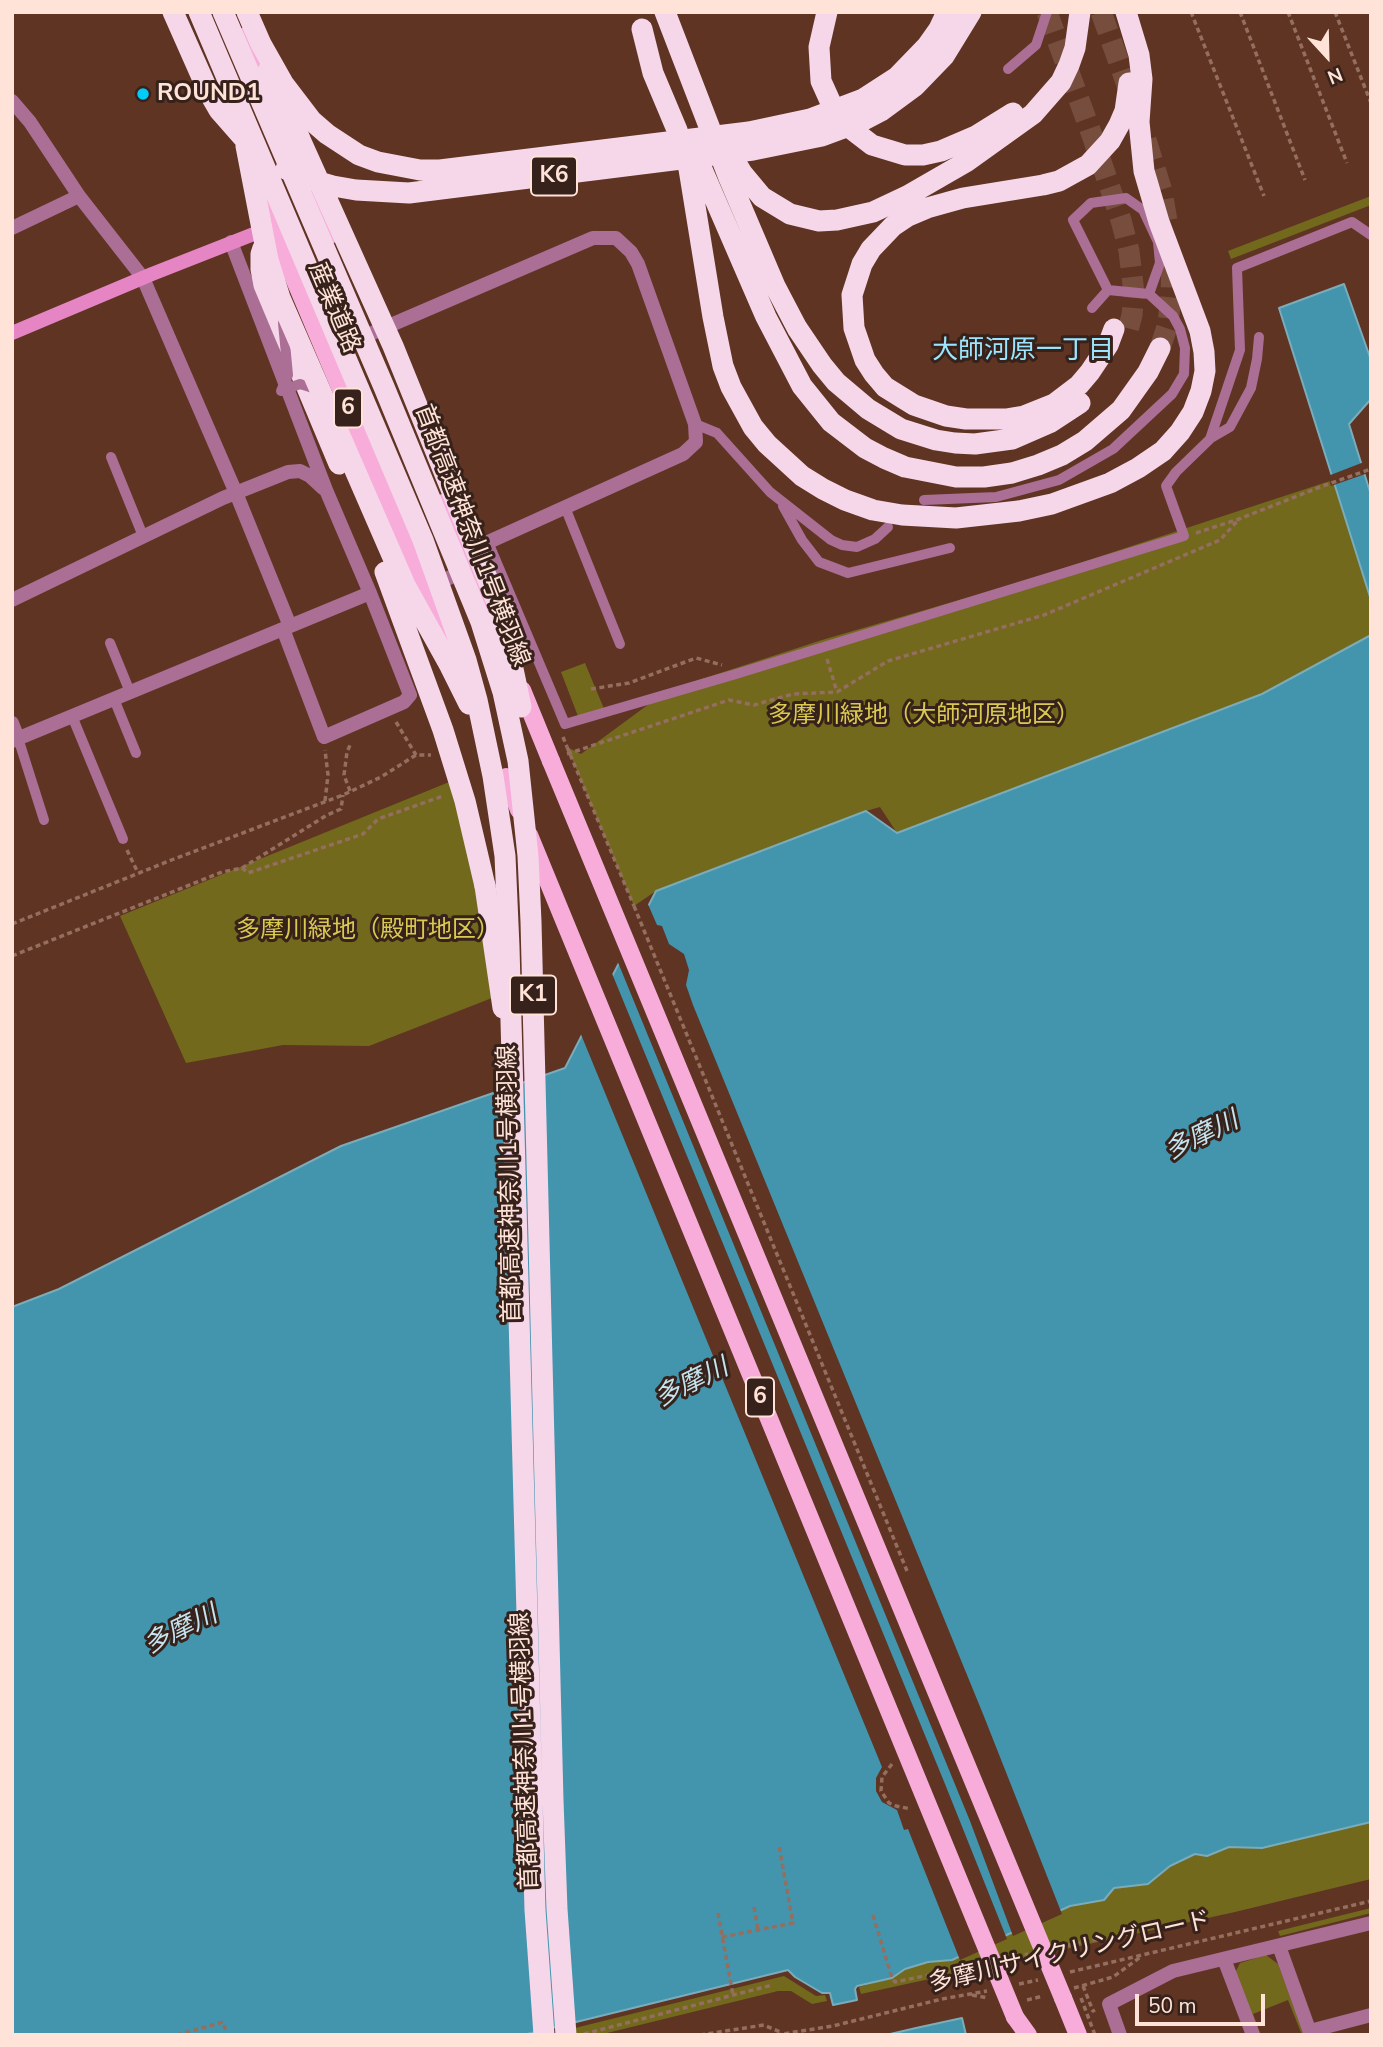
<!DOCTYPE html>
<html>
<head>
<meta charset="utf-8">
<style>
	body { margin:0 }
	#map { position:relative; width:1383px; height:2047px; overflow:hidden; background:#5f3423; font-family:"Nunito Sans",sans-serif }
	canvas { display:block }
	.frame { position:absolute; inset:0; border:14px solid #ffe3d8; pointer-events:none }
	.north { position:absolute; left:1292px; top:21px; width:70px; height:70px; -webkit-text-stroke:5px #36221a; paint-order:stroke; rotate:158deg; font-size:19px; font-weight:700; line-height:28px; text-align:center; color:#ffe3d8 }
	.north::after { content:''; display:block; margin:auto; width:24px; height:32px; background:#ffe3d8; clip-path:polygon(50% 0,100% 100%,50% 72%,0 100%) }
	.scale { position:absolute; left:1135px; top:1994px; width:130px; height:32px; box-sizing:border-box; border:4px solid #ffe3d8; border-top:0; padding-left:9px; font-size:21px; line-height:24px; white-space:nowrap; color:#ffe3d8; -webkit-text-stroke:5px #36221a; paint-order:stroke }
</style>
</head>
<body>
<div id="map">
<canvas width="1383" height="2047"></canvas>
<div class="frame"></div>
<div class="north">N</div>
<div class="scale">50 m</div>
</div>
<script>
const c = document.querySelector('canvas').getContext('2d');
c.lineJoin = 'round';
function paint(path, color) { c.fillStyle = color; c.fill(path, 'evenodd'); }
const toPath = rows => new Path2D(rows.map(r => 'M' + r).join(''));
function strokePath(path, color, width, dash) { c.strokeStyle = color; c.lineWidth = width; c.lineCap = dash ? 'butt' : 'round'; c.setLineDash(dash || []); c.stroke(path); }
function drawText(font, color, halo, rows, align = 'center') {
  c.font = font + ' "Nunito Sans","Noto Sans JP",sans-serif'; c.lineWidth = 6; c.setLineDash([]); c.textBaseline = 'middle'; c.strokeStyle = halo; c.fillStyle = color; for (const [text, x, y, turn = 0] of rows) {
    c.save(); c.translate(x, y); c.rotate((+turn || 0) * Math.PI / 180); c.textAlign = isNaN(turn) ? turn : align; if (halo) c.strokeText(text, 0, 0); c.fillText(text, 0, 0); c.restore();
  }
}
paint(toPath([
	[1371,196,1371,205,1231,259,1228,251],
	[1333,480,1371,600,1371,635,1263,694,897,833,880,807,866,811,656,891,634,906,567,747,581,754,668,690,822,640,1031,579],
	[585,663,607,716,581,724,561,672],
	[459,778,492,998,369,1046,283,1045,186,1063,120,916],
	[1371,1822,1371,1879,1235,1912,861,1994,859,1987,892,1978,905,1969,928,1962,952,1960,1070,1906,1104,1900,1114,1888,1148,1884,1170,1866,1195,1854,1207,1856,1229,1847,1262,1848],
	[1371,1908,1371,1913,1280,1936,1278,1931],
	[1266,1955,1278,1964,1304,2035,1302,2035,1288,2000,1253,2014,1261,2035,1259,2035,1235,1973,1240,1963],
	[784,1976,816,1996,825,1995,827,2001,812,2004,791,1991,778,1991,599,2035,560,2035,559,2032]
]), '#72691d');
const water = toPath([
	[1344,284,1371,360,1371,399,1349,424,1371,495,1371,600,1279,308,1344,284],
	[1371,635,1371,1822,1262,1848,1229,1847,1207,1856,1195,1854,1170,1866,1148,1884,1114,1888,1104,1900,1070,1906,952,1960,928,1962,905,1969,892,1978,857,1986,855,1989,857,2000,833,2005,830,1993,822,1993,795,1977,788,1970,523,2035,12,2035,12,1307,59,1289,341,1146,565,1068,656,891,866,811,897,833,1262,694,1371,635],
	[962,2018,966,2035,886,2035,916,2028,962,2018]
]);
paint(water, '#4394ad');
strokePath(water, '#7bacba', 2);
paint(toPath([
	[1364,462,1368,473,1331,486,1328,476],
	[647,902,657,925,662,926,669,944,684,954,689,970,686,985,693,1005,983,1714,1062,1914,1013,1936,970,1821,617,960],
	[611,971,945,1784,1007,1939,960,1960,908,1829,904,1830,897,1810,882,1802,876,1791,876,1778,882,1767,580,1032],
	[865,2011,868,2026,837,2033,832,2018]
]), '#5f3423');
strokePath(toPath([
	[1047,12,1093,138,1121,220,1129,251,1134,293,1132,315,1127,334],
	[1101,12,1132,99],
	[1146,140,1162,191,1168,227],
	[1160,348,1168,324,1171,297,1172,259]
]), '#774e3e', 21, [21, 10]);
strokePath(toPath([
	[1191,12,1264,196],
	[1240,12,1305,180],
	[1288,12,1347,163],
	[1335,12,1371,103],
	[1196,533,1239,519,1320,487,1371,469],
	[827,659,837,692],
	[591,689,629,683,696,658,722,665],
	[396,722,416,755],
	[563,737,567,747],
	[567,754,729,700,754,705,793,694,837,692,888,661,1044,615,1220,540,1239,519],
	[350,791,344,775,347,752,351,743],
	[325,801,328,775,325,750],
	[127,850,138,873],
	[242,868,248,873,363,834,378,819,443,796],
	[634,906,907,1571],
	[12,924,174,859,343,795,381,777,416,755,431,755],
	[12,956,222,872,242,868,327,815,341,809,343,795],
	[892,1764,882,1777,881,1791,889,1803,896,1806,911,1809],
	[754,1907,758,1930],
	[718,1913,733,1995],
	[873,1915,892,1978,895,1982,977,1965],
	[722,1937,793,1923,779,1846],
	[1059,1947,1127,1933],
	[1008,1958,1028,1954],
	[1070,1972,1371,1901],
	[1019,1984,1038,1980],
	[1083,1986,1093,2011,1095,2010],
	[1074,1988,1113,1977,1142,1956],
	[972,1995,988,1998],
	[1027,2000,1043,1996],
	[584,2034,772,1985],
	[177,2035,223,2022,227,2035],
	[700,2035,764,2025,780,2032],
	[776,2035,833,2026,942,1999,987,1991]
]), '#946e5f', 3.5, [5, 3.5]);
strokePath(toPath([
	[1008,69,1036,45,1047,12],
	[1092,308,1108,290],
	[695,424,717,433,770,492,831,540,842,545,857,547,875,539,888,527],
	[1211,438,1230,427,1251,388,1257,359,1259,337],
	[111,457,143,536],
	[924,500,996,497,1059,480,1113,449,1172,394,1184,374,1185,348,1180,329,1173,316,1149,294,1108,290,1073,220,1091,203,1126,198,1143,210,1158,242,1160,263,1149,294],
	[783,506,802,540,819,562,848,573,950,548],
	[565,507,620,644],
	[488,542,565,724,736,674,1184,536,1166,486,1176,472,1210,439,1240,350,1237,268,1352,222,1371,235],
	[110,643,130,692],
	[114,699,136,753],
	[72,716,123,839],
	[18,738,44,820]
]), '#ab6e95', 10);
strokePath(toPath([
	[12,101,30,122,79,196,143,278,236,493,290,626],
	[12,228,79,196],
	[231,242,326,490,370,593,410,695,404,702,324,737,283,629],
	[370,334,593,238,616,238,631,252,638,264,695,424,696,442,683,454,484,544,471,568,433,585],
	[12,600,223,498,288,472,300,471,310,476,323,488],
	[12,723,18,738],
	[12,741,370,593],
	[1279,1946,1311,2035],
	[1224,1959,1253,2035],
	[1310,2031,1371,2015],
	[1120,2035,1109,2004,1173,1971,1371,1923]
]), '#ab6e95', 14);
strokePath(toPath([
	[12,333,152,274,269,228]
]), '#e585c3', 14);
strokePath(toPath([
	[247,35,268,87],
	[303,171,330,235],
	[264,207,453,655],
	[443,503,496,629],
	[522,690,551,761],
	[1063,1998,1078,2035],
	[1015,2017,1028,2035]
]), '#f7acda', 18);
strokePath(toPath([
	[665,12,729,178,775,286,797,328,822,365,836,382,868,409,901,429,936,440,955,443,975,444,1012,439,1051,422,1080,403],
	[827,12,819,47,821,81,835,112,846,125,872,145,905,155,923,155,941,151,976,136,1013,113],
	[642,29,653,73,677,130,689,169,713,317,723,366,731,387,753,427,767,444,802,476,823,489,845,500,873,510,902,515,956,518,1019,511,1052,504,1110,483,1138,468,1163,451,1180,432,1193,412,1201,391,1205,371,1204,352,1200,331,1159,222,1144,171,1139,122,1142,79,1139,55,1126,12],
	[268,71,299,137],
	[694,151,766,317,802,386,831,422,865,448,884,458,905,467,956,477,984,477,1012,473,1038,465,1062,455,1085,441,1121,410,1148,372,1160,348],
	[730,153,742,173,762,197,790,214,819,221,837,220,873,212,907,196,966,162,1033,114,1061,82,1069,65,1075,48,1080,12],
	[263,248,261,254,261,269,264,285,339,464],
	[1114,329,1108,345,1090,372,1079,385,1054,404,1024,416,1006,419,966,419,946,416,914,405,885,387,874,374,865,360,854,328,852,295,862,264,871,249,893,226,908,216,927,208,963,198,1043,185,1059,181,1088,165,1110,141,1119,125,1125,111,1129,83],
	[485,886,503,1008]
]), '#f5d7e9', 21);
strokePath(toPath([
	[567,747,634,906],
	[1081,1998,1095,2035]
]), '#946e5f', 3.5, [5, 3.5]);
strokePath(toPath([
	[281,391,288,375,283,323],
	[281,391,300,384,316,389]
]), '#ab6e95', 10);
strokePath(toPath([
	[551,761,1063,1998],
	[506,777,519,810],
	[529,835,1015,2017]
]), '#f7acda', 18);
strokePath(toPath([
	[173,12,208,91,219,110,248,143],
	[199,12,423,540,466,660,477,700,493,776,505,856,509,947,535,1910,544,2035],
	[223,12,384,387,481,622,503,692,518,761,528,856,531,922,553,1800,557,1909,566,2035],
	[247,12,261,44,283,83,312,121,327,134,359,155,378,162,420,170,440,170,749,132,810,119,863,99,897,77,927,46,939,29,947,12],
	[299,137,393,346,496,600,505,631,521,707],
	[246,146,268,260,280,298,405,585,450,666,469,704],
	[286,169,309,179,333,186,356,190,409,193,753,150,822,136,860,122,881,111,915,86,944,56,971,12],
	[385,572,443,730,465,801,485,886]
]), '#f5d7e9', 21);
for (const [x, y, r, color] of [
	[143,94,7,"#00cbf9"]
]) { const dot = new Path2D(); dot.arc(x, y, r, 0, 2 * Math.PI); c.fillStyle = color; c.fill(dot); strokePath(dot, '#36221a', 2.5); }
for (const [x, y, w] of [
	[554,176,46],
	[348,408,28],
	[533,995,46],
	[760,1397,28]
]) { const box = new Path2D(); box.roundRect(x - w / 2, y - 19.5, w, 39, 5); c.fillStyle = '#36221a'; c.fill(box); strokePath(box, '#ffe3d8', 2); }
drawText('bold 23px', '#ffe3d8', null, [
	["K6",554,176],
	["6",348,408],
	["K1",533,995],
	["6",760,1397]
]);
drawText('bold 24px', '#ffe3d8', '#36221a', [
	["ROUND1",157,94]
], 'left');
drawText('24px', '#ffe3d8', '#36221a', [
	["産業道路",333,308,67],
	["首都高速神奈川1号横羽線",471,536,69],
	["首都高速神奈川1号横羽線",511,1184,-91],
	["首都高速神奈川1号横羽線",526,1751,-92],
	["多摩川サイクリングロード",1070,1953,-13]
]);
drawText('24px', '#d9c951', '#36221a', [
	["多摩川緑地（大師河原地区）",924,716],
	["多摩川緑地（殿町地区）",368,931]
]);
drawText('26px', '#9ce5fe', '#36221a', [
	["大師河原一丁目",1023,352]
]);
drawText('italic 26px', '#c6e4ef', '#36221a', [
	["多摩川",1202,1137,-26],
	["多摩川",692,1384,-26],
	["多摩川",181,1631,-26]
]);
</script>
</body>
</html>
